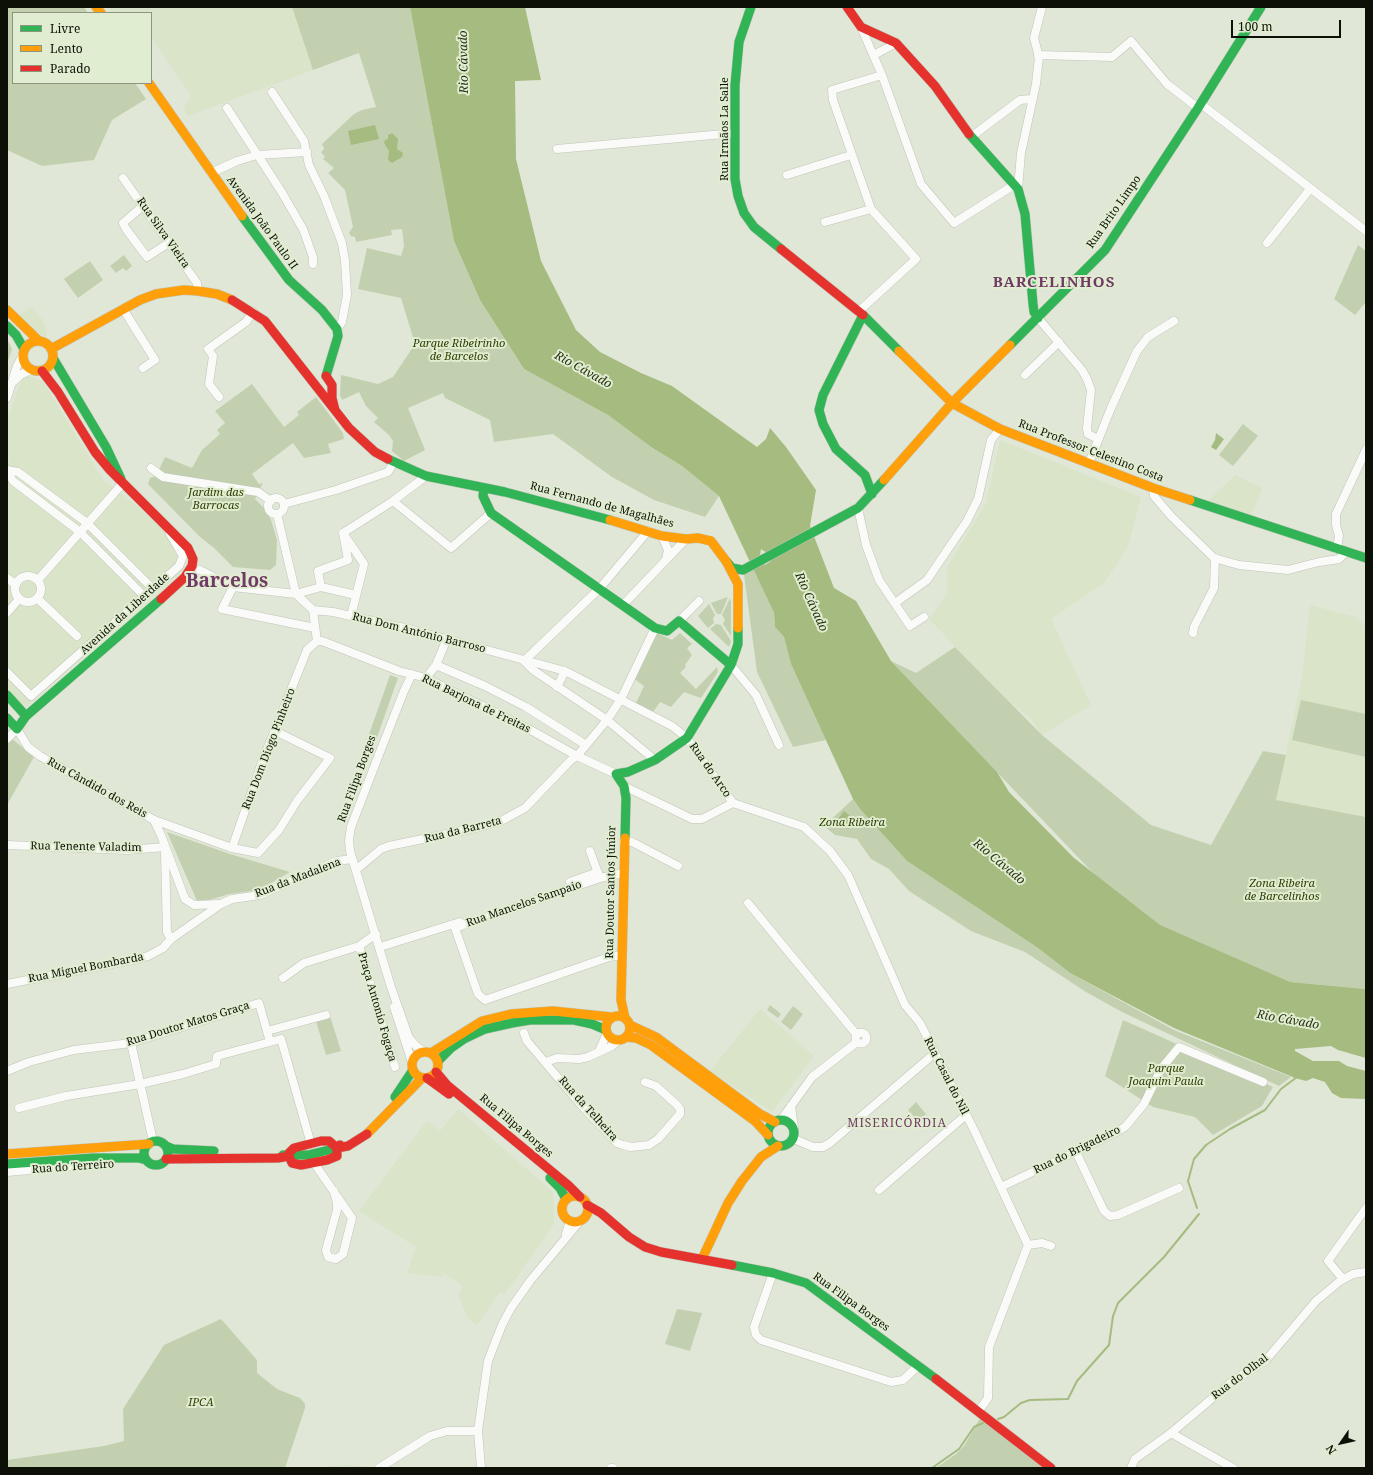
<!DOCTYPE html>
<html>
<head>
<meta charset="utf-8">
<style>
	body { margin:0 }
	#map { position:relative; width:1373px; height:1475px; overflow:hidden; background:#e0e7d6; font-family:"Noto Serif",serif }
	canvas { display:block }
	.frame { position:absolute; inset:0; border:8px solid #0c1006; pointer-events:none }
	.legend { position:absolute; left:12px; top:12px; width:140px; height:72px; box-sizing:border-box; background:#e1edd0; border:1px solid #8c957f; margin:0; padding:5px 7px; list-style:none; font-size:12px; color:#0c1006 }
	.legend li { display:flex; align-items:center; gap:8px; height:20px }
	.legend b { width:20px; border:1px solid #8c957f }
	.north { position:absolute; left:1321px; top:1423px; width:40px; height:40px; -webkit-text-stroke:3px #e1edd0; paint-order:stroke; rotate:236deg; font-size:11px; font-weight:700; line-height:16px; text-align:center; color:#0c1006 }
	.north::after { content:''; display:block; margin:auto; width:14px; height:18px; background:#0c1006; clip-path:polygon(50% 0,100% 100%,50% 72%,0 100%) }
	.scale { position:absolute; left:1231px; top:20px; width:110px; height:18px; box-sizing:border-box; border:2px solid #0c1006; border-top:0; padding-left:5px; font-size:12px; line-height:14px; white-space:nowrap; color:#0c1006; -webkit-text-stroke:3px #e1edd0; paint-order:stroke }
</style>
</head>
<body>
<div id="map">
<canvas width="1373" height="1475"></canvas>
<div class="frame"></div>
<ul class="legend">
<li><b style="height:5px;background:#30b455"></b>Livre</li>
<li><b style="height:5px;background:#ff9f0a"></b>Lento</li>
<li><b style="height:5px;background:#e5322d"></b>Parado</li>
</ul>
<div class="north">N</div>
<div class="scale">100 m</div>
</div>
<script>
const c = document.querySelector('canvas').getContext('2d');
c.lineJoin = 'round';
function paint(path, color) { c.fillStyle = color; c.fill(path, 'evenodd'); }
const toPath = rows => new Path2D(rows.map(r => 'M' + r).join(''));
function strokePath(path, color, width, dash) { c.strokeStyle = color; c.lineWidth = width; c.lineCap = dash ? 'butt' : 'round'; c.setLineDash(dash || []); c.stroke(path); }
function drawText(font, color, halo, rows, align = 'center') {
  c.font = font + ' "Noto Serif",serif'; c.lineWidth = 4; c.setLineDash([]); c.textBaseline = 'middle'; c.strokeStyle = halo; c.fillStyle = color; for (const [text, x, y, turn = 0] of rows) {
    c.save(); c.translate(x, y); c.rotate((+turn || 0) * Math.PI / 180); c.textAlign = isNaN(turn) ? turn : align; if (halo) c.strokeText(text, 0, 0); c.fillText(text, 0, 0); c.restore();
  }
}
paint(toPath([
	[108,7,293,7,313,70,188,116,183,109,191,96,151,37,151,13,112,13],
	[32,307,44,322,47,337,37,333,20,315],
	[28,376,43,381,104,481,131,501,171,536,186,555,184,569,27,706,22,706,7,689,7,466,10,460,7,458,7,420,21,380],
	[1000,440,1141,497,1128,547,1105,582,1051,619,1091,705,1042,735,1031,719,1003,696,929,619,947,594,947,567,986,503],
	[1235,475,1262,488,1251,517,1207,502],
	[1310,605,1356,617,1364,625,1366,625,1366,817,1276,800,1302,677],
	[760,1009,814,1056,772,1112,710,1071],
	[458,1109,553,1192,554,1224,505,1294,500,1292,477,1325,468,1318,460,1300,459,1292,463,1286,442,1272,443,1277,407,1273,416,1247,359,1211,427,1121,440,1131],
	[344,1465,363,1466,366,1468,318,1468]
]), '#d9e4c9');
paint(toPath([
	[7,7,84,7,88,13,13,13,13,83,135,83,146,99,112,120,94,160,42,166,7,150],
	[292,7,410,7,454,241,480,300,524,369,608,415,651,447,682,466,719,496,705,517,654,500,612,477,553,434,494,442,490,420,445,398,443,393,408,408,425,450,404,461,392,451,393,441,389,435,374,422,378,418,366,406,359,392,342,400,340,395,341,375,378,384,393,377,415,344,401,298,358,289,367,248,401,256,404,246,402,229,391,230,392,235,356,242,355,237,351,236,349,233,353,227,345,190,328,173,334,168,323,159,325,157,321,152,324,149,322,144,354,114,362,110,376,107,359,53,313,70],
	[1358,245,1366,251,1366,302,1355,315,1334,299],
	[124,255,132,266,126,271,123,268,116,273,110,266],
	[90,261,103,280,78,298,64,279],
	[7,339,12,349,7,364],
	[252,384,284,427,299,415,297,412,316,397,343,433,344,439,328,444,331,453,304,458,293,443,252,474,259,484,263,483,255,499,265,509,271,520,277,540,276,565,270,570,233,567,213,547,200,537,148,484,150,478,156,476,165,457,192,468,202,450,220,434,217,430,225,423,215,411],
	[1243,424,1258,436,1233,466,1219,455],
	[753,568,774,613,775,627,784,637,791,664,826,740,793,747,757,672,744,575],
	[728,597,721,614,717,614,711,603],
	[730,598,731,602,731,636,723,624,725,620,722,615],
	[709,604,715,615,713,619,714,623,708,628,698,616],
	[716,624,721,625,731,641,729,647,710,629],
	[655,632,672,640,680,633,692,644,687,648,692,655,685,665,686,667,680,673,696,689,717,667,718,672,701,698,684,692,671,707,660,702,653,712,636,703,644,686,633,678],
	[955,647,1042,735,1151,825,1211,845,1263,751,1286,755,1276,800,1366,817,1366,989,1290,982,1156,939,891,661,916,673],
	[390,675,398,678,374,746,366,743],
	[1301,700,1366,714,1366,757,1292,740],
	[11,738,34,757,7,805,7,741],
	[853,799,860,809,907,861,1038,948,1070,973,1174,1030,1291,1077,1279,1086,1122,1012,1086,992,1025,952,971,931,909,891,889,869,871,859,857,839,835,835,824,826],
	[167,832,230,854,290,872,259,890,229,894,206,901,197,901],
	[770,1005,781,1014,778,1018,767,1010],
	[793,1006,803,1014,791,1030,781,1022],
	[330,1016,341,1051,326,1055,316,1021],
	[1123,1020,1273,1087,1262,1106,1213,1135,1195,1117,1153,1107,1105,1076],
	[916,1102,926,1114,918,1121,908,1110],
	[677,1309,702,1313,690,1351,665,1344],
	[221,1319,257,1360,257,1373,277,1389,300,1398,305,1404,305,1408,285,1468,7,1468,7,1460,104,1446,124,1441,123,1409,164,1345],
	[980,1418,1045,1468,936,1468,956,1454,964,1446]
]), '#c3d0af');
paint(toPath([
	[410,7,525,7,541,80,515,81,516,159,541,261,576,330,600,352,641,373,672,386,757,447,766,439,770,428,786,447,816,490,810,526,834,588,856,601,891,661,997,772,1009,792,1074,858,1160,925,1290,982,1366,989,1366,1058,1338,1050,1331,1046,1295,1049,1295,1051,1313,1061,1339,1061,1347,1066,1366,1071,1366,1099,1341,1098,1332,1093,1325,1082,1313,1078,1306,1081,1295,1078,1174,1028,1070,973,1038,948,907,861,860,809,853,799,791,664,784,637,775,627,774,613,719,496,682,466,651,447,608,415,524,369,480,300,454,241],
	[761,549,767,553,771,561,765,565,760,556],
	[375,125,379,139,351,145,348,131],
	[392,133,398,139,397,149,403,153,402,157,392,163,388,160,389,151,384,143,385,140,388,139,388,135],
	[1216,433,1224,439,1216,450,1211,447,1215,440],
	[844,811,857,822,848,829,838,819]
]), '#a5bb80');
strokePath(toPath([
	[1197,1208,1188,1181,1194,1159,1206,1145,1230,1129,1265,1110,1281,1089,1297,1077],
	[998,1419,1004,1417,1021,1403,1030,1400,1068,1399,1077,1381,1109,1345,1113,1316,1118,1303,1164,1257,1199,1214],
	[932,1468,959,1449,974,1427,983,1423]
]), '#a5bb80', 2);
const street = toPath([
	[861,27,882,75],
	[874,55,896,43],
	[1038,55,1112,57,1131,41,1167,84,1198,108],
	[272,92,304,141,309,165,324,196,342,243,345,261,347,295,342,322,337,329],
	[1201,104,1366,231],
	[227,108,281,191,303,229,313,257,313,264],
	[971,137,1020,100,1031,99],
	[557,149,735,133],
	[211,173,237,161,257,155,307,152],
	[787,175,851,155],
	[123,178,197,283,198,291],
	[1018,189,1021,153,1036,84,1039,57,1034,38,1042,7],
	[144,205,123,223,126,229,147,257,170,242],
	[825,222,871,209,833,100,832,90,882,75,921,184,954,223,1014,185],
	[1267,243,1310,189],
	[123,309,155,360,143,368],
	[858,312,916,259,871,209],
	[1038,318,1082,370,1087,379,1091,390,1087,428,1088,434,1098,439],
	[1025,375,1059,342],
	[13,382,22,374,31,370],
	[219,397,209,384,213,356,208,349,246,322,253,312],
	[7,398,17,366,23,355],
	[1089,463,1111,408,1137,351,1148,337,1174,321],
	[151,468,163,477,258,492,271,501],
	[7,470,18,472,87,523,153,589],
	[7,471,13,481,80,532,144,596],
	[1153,488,1154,496,1171,516,1214,558,1239,565,1288,570,1319,562,1339,559,1346,552],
	'268 506a8 8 0 1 1 16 0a8 8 0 1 1-16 0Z',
	[393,501,451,548,491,513],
	[284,504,336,490,388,472,394,462],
	[858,508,866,545,879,580,910,626,924,617],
	[277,514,296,594,313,610,317,641],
	[662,536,668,550,666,559],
	[1337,549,1339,536,1336,525,1336,514,1366,450],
	[200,570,233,587],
	'15 589a13 13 0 1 1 26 0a13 13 0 1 1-26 0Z',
	[7,578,16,585],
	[38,580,123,483],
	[321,587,356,595],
	[38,599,77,636],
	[895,603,927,580,967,521,978,499,991,440,1000,429],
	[623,605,686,539],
	[313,610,333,612,413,630,565,671,672,726,687,738,733,803],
	[7,613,19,599],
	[351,616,364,564,343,533,393,501,426,476],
	[679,621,699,601],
	[315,628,222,609,233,587,296,594,321,587,318,571,348,560,343,533],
	[1193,633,1194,627,1214,588,1215,558],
	[524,661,600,588,648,531],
	[524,661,533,670,607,720,655,760],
	[436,665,485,686,526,707,586,745],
	[731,665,756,695,779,745],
	[7,672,31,696,179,566,183,556,170,534],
	[412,674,404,691,378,757,351,827,349,840,350,851,391,987,409,1038,416,1046,424,1052],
	[426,678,436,665,447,639],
	[557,687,565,671],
	[7,739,17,729,28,747,40,756,154,820,232,848,258,853,279,830,297,801,330,758,275,731],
	[624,786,692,819,702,819,733,803],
	[733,803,804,827,830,851,848,875,905,1005,920,1023,975,1132,1028,1245,989,1347,988,1398,978,1412],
	[154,820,161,835,185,899,194,905,220,904],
	[624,840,632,842,678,866],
	[7,845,127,850,165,847],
	[232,848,262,762,307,650,317,641,322,641,399,671,426,678,527,728,577,756,616,774],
	[590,851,599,876],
	[165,853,167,932,171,939],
	[357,869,381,849,389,846,476,828,501,821,525,808,571,760,577,756,607,720,621,699,655,628],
	[570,882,598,872],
	[748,903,857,1035],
	[359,946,395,1067],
	[380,947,460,922],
	[622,955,609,957,485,1000,478,994,455,928,600,878,623,873],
	[283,978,304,963,359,946,376,934],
	[7,984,138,959,148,956,163,948,171,939,221,904,232,899,260,895,337,861,352,859],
	[394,1007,412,1062],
	[267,1031,326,1015],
	'855.5 1038a5.5 5.5 0 1 1 11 0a5.5 5.5 0 1 1-11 0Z',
	[524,1033,527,1041,581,1105,617,1143,623,1145,631,1147,649,1145,658,1139,680,1114,680,1109,677,1105,656,1086,645,1082],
	[131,1043,153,1141],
	[599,1051,607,1033],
	[546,1062,557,1058,579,1059,588,1057,612,1046,619,1040],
	[7,1071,29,1062,74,1050,131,1043,259,1003,270,1042,281,1039,311,1144],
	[791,1106,794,1128],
	[19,1108,66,1096,140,1084,183,1074,216,1064,217,1056,270,1042],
	[781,1120,812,1077,857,1042],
	[794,1139,813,1147,823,1147,830,1143,935,1053],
	[1076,1152,1104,1211,1110,1216,1118,1215,1179,1188],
	[314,1163,352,1218,343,1254,336,1259,328,1257,326,1250,337,1210,337,1203,334,1191],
	[7,1172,106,1163],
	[1001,1187,1117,1132,1126,1126,1144,1104,1161,1069,1179,1047,1263,1082],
	[879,1190,966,1115],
	[566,1234,570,1221],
	[1028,1245,1042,1243,1051,1246],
	[773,1273,754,1327,756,1335,761,1340,891,1382,903,1380,918,1366],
	[1343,1279,1328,1261,1366,1208],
	[1171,1433,1233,1468],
	[379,1468,430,1436,447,1431,478,1431],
	[481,1468,478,1431,488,1361,502,1325,511,1308,530,1281,580,1221],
	[611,1468,613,1468],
	[1131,1468,1135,1459,1171,1433,1234,1380,1266,1360,1316,1301,1340,1281,1353,1274,1366,1272]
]);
const fast = toPath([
	[751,7,739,42,735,85,735,179,738,196,744,213,754,227,781,249],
	[969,134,1018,189,1025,214,1033,304,1034,312,1038,318],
	[242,216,289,280,322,310,337,329,338,336,326,376],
	[7,326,16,335,24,349],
	[1010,345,1105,250,1198,108,1261,7],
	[53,358,106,447,121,479],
	[388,459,426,476,505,492,610,520],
	[484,488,483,496,491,513,655,628,667,631,679,621,731,665,738,644,738,628],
	[872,494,865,475,836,449,823,424,819,410,823,395,863,315,899,351],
	[1190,500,1366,558],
	[726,561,732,568,743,570,858,508,884,480],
	[7,695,26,716],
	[7,718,17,729,26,716,161,599],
	[625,838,626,798,624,786,616,774,628,772,655,760,687,738,731,665],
	[438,1061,451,1048,464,1039,485,1029,512,1023,530,1020,574,1020,592,1024,606,1030],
	[395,1097,413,1070],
	'768 1133a13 13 0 1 1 26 0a13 13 0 1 1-26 0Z',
	'144 1153a12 12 0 1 1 24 0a12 12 0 1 1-24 0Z',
	[166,1146,173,1149,214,1151],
	[283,1155,308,1155,337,1148],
	[7,1164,93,1158,139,1158,146,1160],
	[550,1178,560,1188,566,1199],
	[732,1265,773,1273,806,1283,936,1379]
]);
const slow = toPath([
	[96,7,101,13],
	[149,83,242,216],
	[7,310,39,341],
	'23 356a15 15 0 1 1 30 0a15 15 0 1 1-30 0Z',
	[51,349,140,300,156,294,184,290,198,291,217,294,232,300],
	[899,351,952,403,1000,429,1153,488,1190,500],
	[884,480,952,403,1010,345],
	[610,520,662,536,686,539,698,538,711,541,726,561,738,584,738,628],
	'606 1028a12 12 0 1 1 24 0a12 12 0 1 1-24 0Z',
	[625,1018,621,1000,625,838],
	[630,1025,656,1037,760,1114,775,1122],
	[626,1037,636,1038,651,1045,755,1121,768,1135],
	'412 1065a13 13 0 1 1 26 0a13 13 0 1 1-26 0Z',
	[431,1053,482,1021,511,1014,553,1011,611,1017],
	[367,1134,422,1078],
	[7,1154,149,1144],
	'562 1209a13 13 0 1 1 26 0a13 13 0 1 1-26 0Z',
	[702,1259,728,1203,742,1181,761,1157,778,1146]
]);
const jam = toPath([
	[847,7,861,27,896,43,935,86,969,134],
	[781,249,863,315],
	[232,300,265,321,349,428,375,452,388,459],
	[42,371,58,392,95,452,110,470,188,548,193,559,192,566,185,577,161,599],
	[326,376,332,385,332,398,335,410],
	[436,1072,447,1085,568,1185,580,1197],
	[427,1078,449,1094],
	[289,1156,289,1153,294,1148,321,1141,329,1141,337,1148,340,1145],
	[166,1159,278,1158,289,1156,292,1163,301,1165,327,1160,337,1156,337,1148,348,1146,367,1134],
	[587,1205,601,1213,629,1237,645,1247,661,1252,732,1265],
	[936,1379,1051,1468]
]);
strokePath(street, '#c0c4b8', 9);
strokePath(fast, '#c0c4b8', 10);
strokePath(slow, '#c0c4b8', 10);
strokePath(jam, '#c0c4b8', 10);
strokePath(street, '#fafbf9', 8);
strokePath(fast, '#30b455', 9);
strokePath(slow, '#ff9f0a', 9);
strokePath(jam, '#e5322d', 9);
drawText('11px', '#0c1006', '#e1edd0', [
	["Rua Irmãos La Salle",725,129,-90],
	["Rua Brito Limpo",1114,212,-55],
	["Avenida João Paulo II",262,223,54],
	["Rua Silva Vieira",163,233,55],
	["Rua Professor Celestino Costa",1091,451,21],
	["Rua Fernando de Magalhães",602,505,15],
	["Avenida da Liberdade",125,614,-42],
	["Rua Dom António Barroso",419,633,14],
	["Rua Barjona de Freitas",476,704,26],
	["Rua Dom Diogo Pinheiro",269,749,-69],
	["Rua do Arco",710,770,55],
	["Rua Filipa Borges",357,779,-70],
	["Rua Cândido dos Reis",97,788,29],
	["Rua da Barreta",463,830,-14],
	["Rua Tenente Valadim",86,847,1],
	["Rua da Madalena",298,878,-21],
	["Rua Doutor Santos Júnior",611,892,-89],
	["Rua Mancelos Sampaio",524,904,-19],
	["Rua Miguel Bombarda",86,968,-11],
	["Praça Antonio Fogaça",377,1007,74],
	["Rua Doutor Matos Graça",188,1024,-17],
	["Rua Casal do Nil",946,1076,63],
	["Rua da Telheira",588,1109,48],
	["Rua Filipa Borges",516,1126,40],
	["Rua do Brigadeiro",1077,1150,-26],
	["Rua do Terreiro",73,1167,-4],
	["Rua Filipa Borges",851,1302,36],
	["Rua do Olhal",1240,1377,-37]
]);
drawText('italic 11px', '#2e3f04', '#e1edd0', [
	["Parque Ribeirinho",459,344],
	["de Barcelos",459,357],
	["Jardim das",216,493],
	["Barrocas",216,506],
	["Zona Ribeira",852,823],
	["Zona Ribeira",1282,884],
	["de Barcelinhos",1282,897],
	["Parque",1166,1069],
	["Joaquim Paula",1166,1082],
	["IPCA",201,1403]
]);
drawText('italic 12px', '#273212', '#e1edd0', [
	["Rio Cávado",464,62,-91],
	["Rio Cávado",583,370,29],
	["Rio Cávado",811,602,66],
	["Rio Cávado",999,862,40],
	["Rio Cávado",1288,1020,10]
]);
c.letterSpacing = '1px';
drawText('12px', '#713965', '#e1edd0', [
	["MISERICÓRDIA",897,1124]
]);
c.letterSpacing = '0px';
c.letterSpacing = '1px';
drawText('bold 15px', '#713965', '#e1edd0', [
	["BARCELINHOS",1054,283]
]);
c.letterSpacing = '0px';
drawText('bold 19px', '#713965', '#e1edd0', [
	["Barcelos",227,582]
]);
</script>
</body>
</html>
